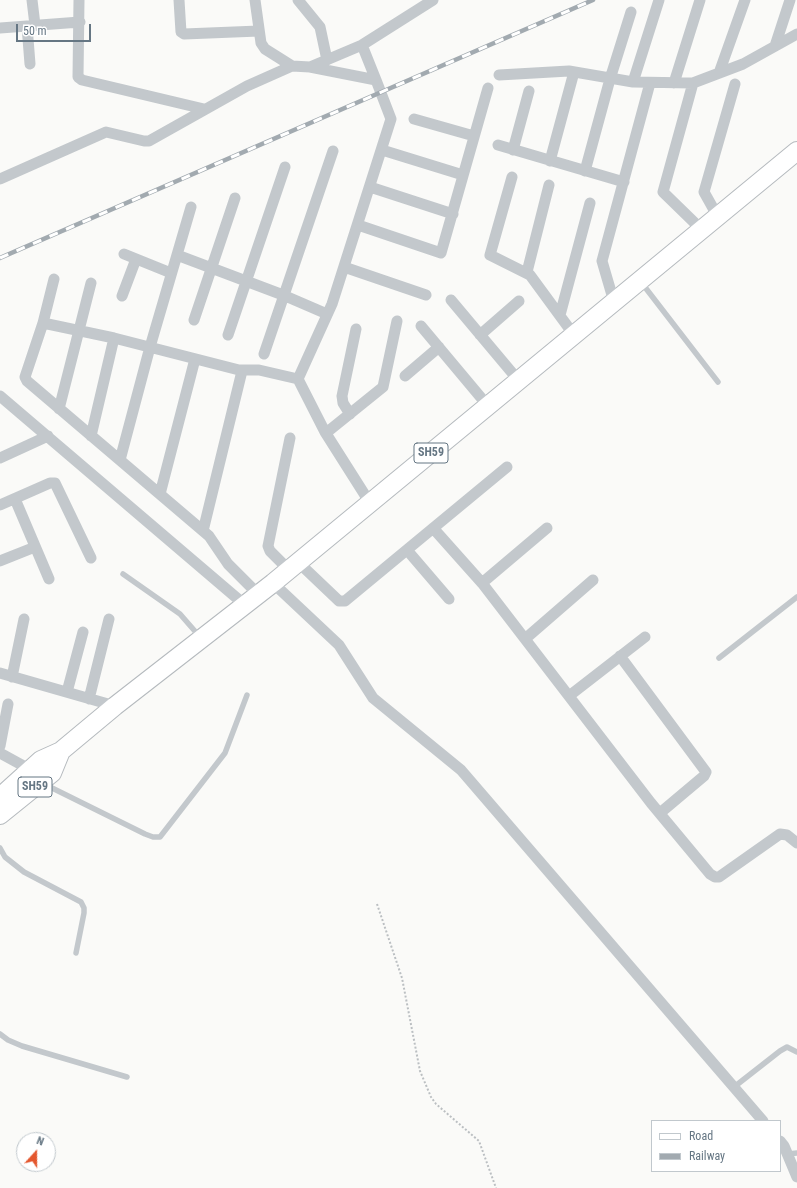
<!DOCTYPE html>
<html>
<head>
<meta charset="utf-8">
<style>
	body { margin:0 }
	#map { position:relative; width:797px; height:1188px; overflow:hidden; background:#fafaf8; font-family:"Roboto Condensed",sans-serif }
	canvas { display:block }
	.legend { position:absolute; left:651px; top:1120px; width:130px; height:52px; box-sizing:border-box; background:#fff; border:1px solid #c1c8cd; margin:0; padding:5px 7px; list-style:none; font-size:12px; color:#657683 }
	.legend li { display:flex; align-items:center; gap:8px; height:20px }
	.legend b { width:20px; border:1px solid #c1c8cd }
	.north { position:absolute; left:16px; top:1132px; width:40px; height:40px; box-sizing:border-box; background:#fff; border:1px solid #c1c8cd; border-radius:50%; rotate:21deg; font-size:11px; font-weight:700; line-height:16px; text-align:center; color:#657683 }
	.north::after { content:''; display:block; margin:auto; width:14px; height:18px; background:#e4572e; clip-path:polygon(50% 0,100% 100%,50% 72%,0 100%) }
	.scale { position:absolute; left:16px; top:24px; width:75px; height:18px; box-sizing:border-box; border:2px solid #657683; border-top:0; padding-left:5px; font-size:12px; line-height:14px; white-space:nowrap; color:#657683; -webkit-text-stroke:3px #fff; paint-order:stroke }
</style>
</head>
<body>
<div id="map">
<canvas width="797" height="1188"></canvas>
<ul class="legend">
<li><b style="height:5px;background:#fff"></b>Road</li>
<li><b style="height:5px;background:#a2aab0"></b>Railway</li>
</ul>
<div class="north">N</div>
<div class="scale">50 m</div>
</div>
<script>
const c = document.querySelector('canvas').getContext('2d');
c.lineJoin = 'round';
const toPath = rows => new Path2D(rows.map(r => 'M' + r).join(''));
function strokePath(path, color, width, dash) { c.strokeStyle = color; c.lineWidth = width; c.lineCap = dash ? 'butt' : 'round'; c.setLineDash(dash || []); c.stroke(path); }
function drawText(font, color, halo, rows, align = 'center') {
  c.font = font + ' "Roboto Condensed",sans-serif'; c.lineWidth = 4; c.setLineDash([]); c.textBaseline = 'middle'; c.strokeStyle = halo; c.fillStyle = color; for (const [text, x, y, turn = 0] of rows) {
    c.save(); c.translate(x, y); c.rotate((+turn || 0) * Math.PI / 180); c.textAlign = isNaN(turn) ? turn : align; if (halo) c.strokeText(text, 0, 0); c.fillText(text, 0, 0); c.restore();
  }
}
const primary = toPath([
	[0,797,41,760,61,751,115,706,273,583,797,151],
	[0,815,52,773,61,751]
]);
strokePath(primary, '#b5babe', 20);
strokePath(toPath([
	[377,904,402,978,420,1071,431,1097,436,1104,479,1141,496,1188]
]), '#bbbfc2', 2, [2, 2]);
strokePath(toPath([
	[641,282,718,382],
	[123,574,180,614,200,637],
	[719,658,797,597],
	[44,784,145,834,153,837,160,837,225,753,247,695],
	[0,848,5,857,24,872,81,902,84,908,84,913,76,953],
	[0,1034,8,1040,22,1046,127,1077],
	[734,1087,780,1051,787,1047,797,1052],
	[788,1154,797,1153]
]), '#c3c8cc', 5.5);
strokePath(toPath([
	[32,0,35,25],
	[79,0,78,77,82,80,204,109],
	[179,0,181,32,184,34,259,31],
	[255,0,261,43,265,49,292,66,310,67,376,80,391,119,332,304,298,379,325,432,370,503],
	[298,0,320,27,327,60],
	[27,26,30,64],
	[0,28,80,22],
	[362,45,376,80],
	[775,46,790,0],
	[310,67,362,45,433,0],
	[719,73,745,0],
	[499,75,569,71,633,82,693,83,743,64,797,34],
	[633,82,659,0],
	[674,83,700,0],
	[693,83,663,192,702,230],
	[414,119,474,136],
	[498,145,624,182],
	[382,150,463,175],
	[513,150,529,91],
	[550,161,574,72],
	[585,171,610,79,631,12],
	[512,177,490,255,530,275,574,335],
	[0,179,106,132,144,141,149,141,247,86,292,66],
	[370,187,453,214],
	[718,217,704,192,735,84],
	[358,225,441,253,488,88],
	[124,254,171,273],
	[177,255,283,295,327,314],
	[344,267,426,295],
	[527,272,549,185],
	[122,296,136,259],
	[451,300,519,381],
	[614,302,602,261,650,83],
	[560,315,590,203],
	[194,320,235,198],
	[43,323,54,279],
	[421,326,488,406],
	[228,335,285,167],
	[480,335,519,301],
	[264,354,333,151],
	[405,376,439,347],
	[0,396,245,605],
	[59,409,91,283],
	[350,414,343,403,342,396,356,329],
	[326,433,383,387,397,321],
	[91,436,114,338],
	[0,458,48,436],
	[120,460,150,347,191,207],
	[160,494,195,359],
	[15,499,49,579],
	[0,505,50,483,55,483,91,558],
	[433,528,482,583,651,803,710,874,715,877,719,877,780,834,787,835,797,843],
	[203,531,242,371],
	[407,550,449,599],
	[0,561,35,547],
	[298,562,339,601,345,601,507,467],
	[289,570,270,551,268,546,290,438],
	[273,583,339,645,373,698,461,770,763,1121],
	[482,583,547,528],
	[258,594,228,564,209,536,27,381,25,377,43,323,114,338,239,370,259,370,298,379],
	[525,639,593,580],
	[620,656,706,772,704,776,660,813],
	[0,673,115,706],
	[12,677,24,619],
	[67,692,83,632],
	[569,696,645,637],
	[89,699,109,619],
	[0,746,8,704],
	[0,753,31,770],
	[780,1141,784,1146,797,1177]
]), '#c3c8cc', 11);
strokePath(primary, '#fff', 18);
const rail = toPath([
	[0,258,593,0]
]);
strokePath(rail, '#a2aab0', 4.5);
strokePath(rail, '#fff', 3, [9]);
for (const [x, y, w] of [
	[431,453,34],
	[35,787,34]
]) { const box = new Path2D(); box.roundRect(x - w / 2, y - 10, w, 20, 3); c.fillStyle = '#fff'; c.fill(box); strokePath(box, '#657683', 1); }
drawText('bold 12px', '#657683', null, [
	["SH59",431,453],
	["SH59",35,787]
]);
</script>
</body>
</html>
